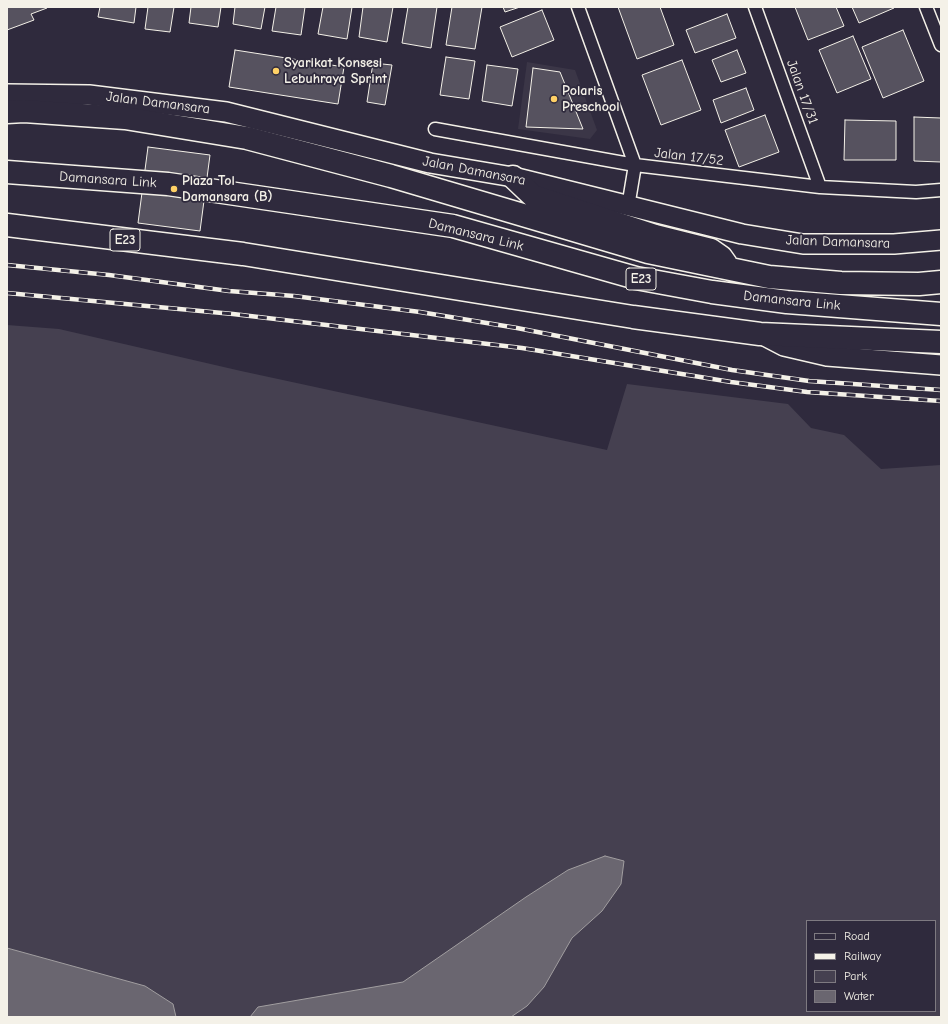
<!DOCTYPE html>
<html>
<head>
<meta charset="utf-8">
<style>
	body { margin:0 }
	#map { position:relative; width:948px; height:1024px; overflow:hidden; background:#2f2a3d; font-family:"Comic Neue",sans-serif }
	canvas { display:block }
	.frame { position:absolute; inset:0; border:8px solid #f4f1e8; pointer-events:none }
	.legend { position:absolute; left:806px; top:920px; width:130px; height:92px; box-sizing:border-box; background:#2f2a3d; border:1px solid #7e7a81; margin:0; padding:5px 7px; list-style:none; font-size:12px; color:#f4f1e8 }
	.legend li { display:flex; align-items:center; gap:8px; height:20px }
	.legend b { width:20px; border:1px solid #7e7a81 }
</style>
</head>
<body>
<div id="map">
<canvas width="948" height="1024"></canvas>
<div class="frame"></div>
<ul class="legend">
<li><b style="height:5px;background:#2f2a3d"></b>Road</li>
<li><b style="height:5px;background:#f4f1e8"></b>Railway</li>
<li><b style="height:11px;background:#454050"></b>Park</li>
<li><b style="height:11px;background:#6a6670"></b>Water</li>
</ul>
</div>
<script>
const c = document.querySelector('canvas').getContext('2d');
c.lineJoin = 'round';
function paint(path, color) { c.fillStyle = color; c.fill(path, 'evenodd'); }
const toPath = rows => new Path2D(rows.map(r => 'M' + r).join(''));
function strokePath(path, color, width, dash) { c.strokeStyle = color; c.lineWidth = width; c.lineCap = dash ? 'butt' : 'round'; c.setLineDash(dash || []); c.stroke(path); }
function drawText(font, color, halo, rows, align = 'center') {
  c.font = font + ' "Comic Neue",sans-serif'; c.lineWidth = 3.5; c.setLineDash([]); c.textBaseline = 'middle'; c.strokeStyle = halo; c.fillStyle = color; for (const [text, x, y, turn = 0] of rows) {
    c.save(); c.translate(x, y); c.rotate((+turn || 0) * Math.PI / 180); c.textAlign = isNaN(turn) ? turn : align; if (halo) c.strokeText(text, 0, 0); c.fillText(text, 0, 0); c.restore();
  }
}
paint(toPath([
	[527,62,575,70,597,130,590,139,518,129]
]), '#3b3647');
paint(toPath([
	[7,325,59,329,241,371,607,450,627,384,788,404,811,428,844,435,881,469,941,465,941,1017,7,1017],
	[807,921,935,921,935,1011,807,1011]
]), '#454050');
const water = toPath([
	[605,856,624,861,621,884,602,911,572,938,544,987,527,1006,511,1017,250,1017,258,1007,403,982,526,897,568,870,605,856],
	[7,948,145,986,173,1004,176,1017,7,1017,7,948]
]);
paint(water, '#6a6670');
strokePath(water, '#a19ea0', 1);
const building = toPath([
	[7,7,47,7,47,8,31,14,34,20,7,30,7,7],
	[100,7,136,7,134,23,98,17,100,7],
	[148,7,174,7,170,32,145,29,148,7],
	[191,7,221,7,218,27,189,23,191,7],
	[235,7,265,7,261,29,233,24,235,7],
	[276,7,305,7,301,35,272,31,276,7],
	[323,7,352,7,347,39,318,34,323,7],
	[363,7,393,7,387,42,359,37,363,7],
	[408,7,437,7,431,48,402,43,408,7],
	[452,7,482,7,475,49,446,45,452,7],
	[503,7,520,7,505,12,503,7],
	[618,7,660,7,674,45,637,59,618,7],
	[795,7,836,7,844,26,808,40,795,7],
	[852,7,894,7,894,8,859,23,852,7],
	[542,10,554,40,512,57,500,27,542,10],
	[727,14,736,38,695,53,686,30,727,14],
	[903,30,924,81,883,98,862,47,903,30],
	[853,36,871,79,837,93,819,50,853,36],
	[235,50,344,67,338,104,229,87,235,50],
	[737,50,746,73,721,82,712,60,737,50],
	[446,57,475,61,469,99,440,95,446,57],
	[682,60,701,110,661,125,642,75,682,60],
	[373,63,392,65,385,105,367,102,373,63],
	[487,65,518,69,512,106,482,101,487,65],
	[533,68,560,72,583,129,526,127,533,68],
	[746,88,754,110,721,123,713,100,746,88],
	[765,115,779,152,739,167,725,130,765,115],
	[914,117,941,118,941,162,914,161,914,117],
	[845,120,896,121,896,160,844,160,845,120],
	[148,147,210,155,200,231,138,223,148,147]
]);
paint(building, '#56525f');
strokePath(building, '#f4f1e8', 1);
const street = toPath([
	[578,7,635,165,628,207],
	[755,7,820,187],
	[926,7,941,45],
	[435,129,635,165,820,187,916,192,941,190]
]);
const primary = toPath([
	[7,94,89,95,226,112,430,163,513,177,742,234,803,244,894,244,941,240],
	[761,334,784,346,827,356,941,365]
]);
const highway = toPath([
	[7,112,24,111,125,118,247,138,391,176,648,252,769,277,841,283,919,284,941,282],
	[7,172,168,184,453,226,636,278,712,292,787,302,941,314],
	[513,177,533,196,655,236,711,250,721,257,726,264],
	[7,225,243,254,633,317,760,334,941,342]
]);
strokePath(street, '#f4f1e8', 15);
strokePath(primary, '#f4f1e8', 22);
strokePath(highway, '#f4f1e8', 25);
strokePath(street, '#2f2a3d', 12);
strokePath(primary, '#2f2a3d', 19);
strokePath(highway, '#2f2a3d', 22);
const rail = toPath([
	[7,265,109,275,229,291,294,296,420,312,517,328,732,370,809,381,941,390],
	[7,293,233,314,522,348,731,382,807,392,941,401]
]);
strokePath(rail, '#f4f1e8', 4.5);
strokePath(rail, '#2f2a3d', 3, [9]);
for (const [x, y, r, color] of [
	[276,71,4,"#ffd166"],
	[554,99,4,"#ffd166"],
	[174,189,4,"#ffd166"]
]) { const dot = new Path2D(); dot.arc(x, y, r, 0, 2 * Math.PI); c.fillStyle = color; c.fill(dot); strokePath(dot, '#2f2a3d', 1.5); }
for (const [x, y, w] of [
	[125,240,30],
	[641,279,30]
]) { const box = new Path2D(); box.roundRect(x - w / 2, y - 11, w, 22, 3); c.fillStyle = '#2f2a3d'; c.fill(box); strokePath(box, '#f4f1e8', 1); }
drawText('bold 13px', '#f4f1e8', null, [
	["E23",125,240],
	["E23",641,279]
]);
drawText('bold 14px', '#f4f1e8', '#2f2a3d', [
	["Syarikat Konsesi",284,63],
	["Lebuhraya Sprint",284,79],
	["Polaris",562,91],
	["Preschool",562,107],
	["Plaza Tol",182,181],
	["Damansara (B)",182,197]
], 'left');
drawText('14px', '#f4f1e8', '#2f2a3d', [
	["Jalan 17/31",802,92,70],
	["Jalan Damansara",158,103,7],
	["Jalan 17/52",689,157,7],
	["Jalan Damansara",474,171,11],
	["Damansara Link",108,180,4],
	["Damansara Link",476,235,14],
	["Jalan Damansara",838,242,2],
	["Damansara Link",792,301,6]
]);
</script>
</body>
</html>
